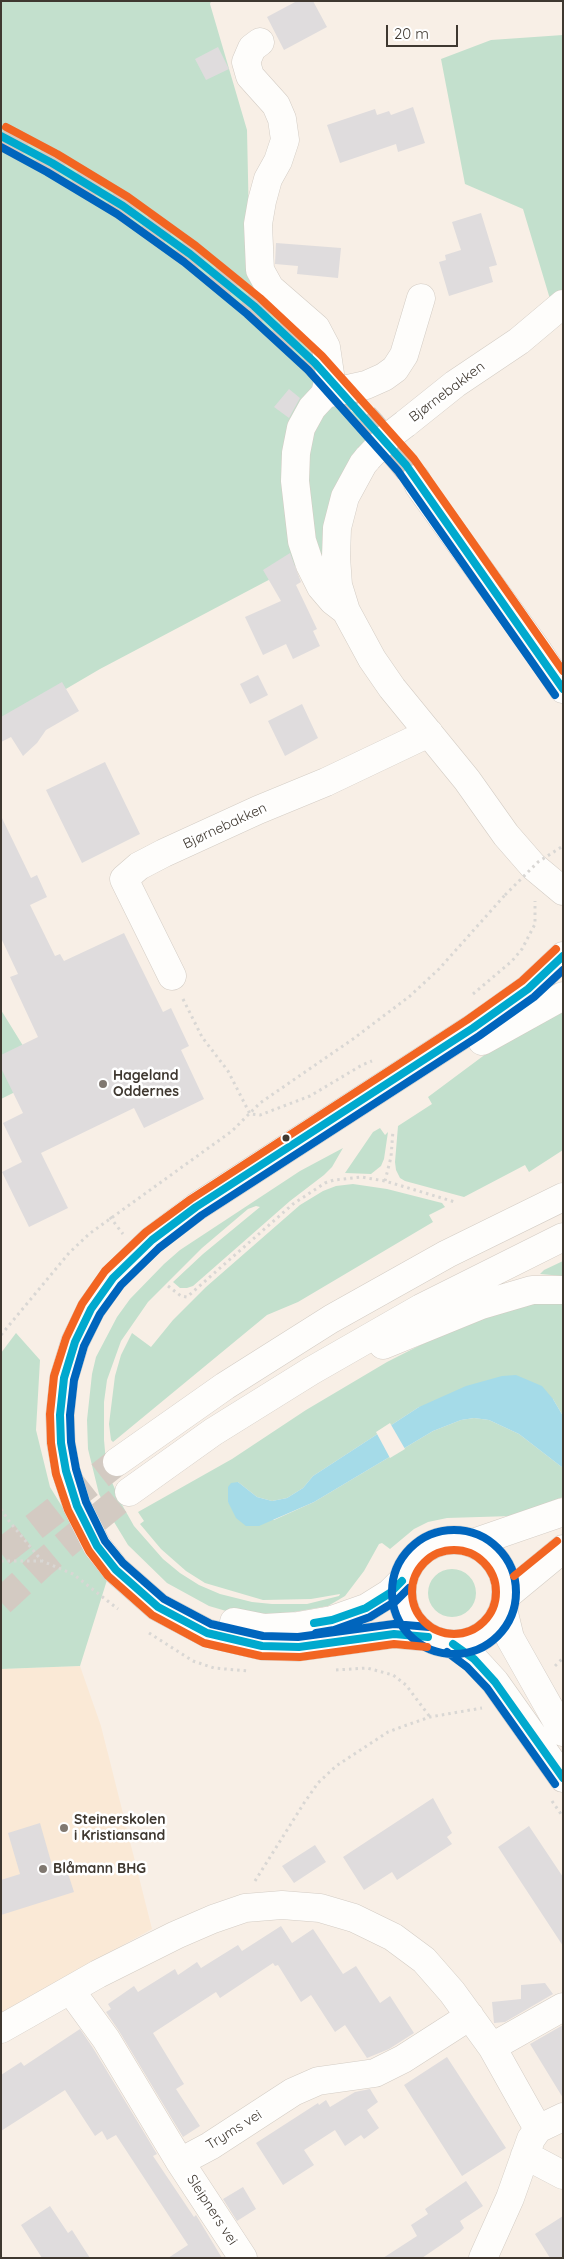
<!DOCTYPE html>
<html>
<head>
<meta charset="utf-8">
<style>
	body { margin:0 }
	#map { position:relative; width:564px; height:2259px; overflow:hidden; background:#f8efe6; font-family:Quicksand,sans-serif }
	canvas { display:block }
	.frame { position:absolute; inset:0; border:2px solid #3f3830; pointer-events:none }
	.scale { position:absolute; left:386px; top:25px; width:72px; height:22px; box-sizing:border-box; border:2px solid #3f3830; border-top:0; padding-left:6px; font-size:15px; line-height:18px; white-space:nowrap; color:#3f3830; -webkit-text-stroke:4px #fff; paint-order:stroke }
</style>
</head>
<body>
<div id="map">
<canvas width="564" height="2259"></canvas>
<div class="frame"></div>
<div class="scale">20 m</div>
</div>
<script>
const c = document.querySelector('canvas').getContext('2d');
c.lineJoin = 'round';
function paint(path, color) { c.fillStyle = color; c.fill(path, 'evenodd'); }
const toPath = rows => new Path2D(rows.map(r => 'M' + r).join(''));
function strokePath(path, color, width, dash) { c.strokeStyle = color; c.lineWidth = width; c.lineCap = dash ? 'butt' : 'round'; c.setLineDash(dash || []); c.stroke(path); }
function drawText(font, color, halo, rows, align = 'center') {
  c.font = font + ' Quicksand,sans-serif'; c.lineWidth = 5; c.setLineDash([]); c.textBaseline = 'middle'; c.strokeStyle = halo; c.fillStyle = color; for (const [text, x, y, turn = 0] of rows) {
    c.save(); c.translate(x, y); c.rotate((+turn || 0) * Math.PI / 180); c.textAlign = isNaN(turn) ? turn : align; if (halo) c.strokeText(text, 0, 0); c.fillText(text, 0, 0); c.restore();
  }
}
paint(toPath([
	[80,1666,101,1726,152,1929,1,2013,1,1669]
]), '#fae9d6');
paint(toPath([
	[1,1,211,1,210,4,247,130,250,270,308,338,331,399,385,431,330,557,297,565,100,669,1,727],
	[563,35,563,296,553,309,523,209,465,184,441,59,491,40],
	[563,1009,563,1150,529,1172,525,1165,464,1197,405,1181,400,1178,396,1170,395,1162,398,1126,432,1104,428,1097,510,1036],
	[1,1010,38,1070,67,1066,1,1099],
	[380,1128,385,1135,388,1132,384,1159,381,1166,371,1174,345,1173,373,1132],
	[343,1148,332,1167,324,1175,290,1201,193,1286,187,1288,180,1288,173,1282,203,1254,260,1207,256,1206,248,1209,202,1248,148,1302,121,1341,107,1380,104,1402,104,1440,106,1462,111,1480,121,1503,134,1526,163,1559,180,1573,199,1585,220,1594,252,1602,272,1604,307,1604,339,1596,340,1594,311,1599,263,1600,205,1583,186,1571,161,1549,140,1524,144,1521,138,1512,232,1459,306,1410,387,1362,462,1324,499,1312,539,1303,563,1302,563,1416,553,1399,419,1407,313,1476,303,1488,287,1498,272,1501,257,1497,238,1482,228,1502,274,1520,314,1502,433,1431,461,1420,474,1418,489,1420,519,1434,563,1468,563,1497,512,1516,447,1518,428,1522,414,1529,390,1549,382,1543,379,1544,364,1571,345,1596,328,1606,271,1616,233,1613,209,1606,167,1583,128,1545,111,1517,99,1494,88,1449,87,1420,92,1374,96,1357,117,1317,130,1299,164,1264,180,1250,300,1171],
	[353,1184,387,1189,442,1203,445,1207,429,1215,433,1222,298,1302,267,1315,113,1442,111,1440,109,1424,115,1376,121,1355,132,1333,151,1347,173,1320,206,1287,300,1205,323,1191,336,1186],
	[563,1261,563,1276,540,1274,544,1270],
	[16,1333,40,1360,36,1430,50,1487,107,1580,80,1666,1,1669,1,1353],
	'428 1593a24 24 0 1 1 48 0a24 24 0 1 1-48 0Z'
]), '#c3e0cd');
paint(toPath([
	[516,1375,542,1386,553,1399,563,1416,563,1468,519,1434,489,1420,474,1418,461,1420,433,1431,314,1502,259,1526,246,1526,236,1518,228,1502,228,1487,231,1483,238,1482,257,1497,272,1501,287,1498,303,1488,313,1476,419,1407,466,1386,502,1376]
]), '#a5dbe8');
paint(toPath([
	[390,1423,405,1449,390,1458,376,1432]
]), '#f8efe6');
paint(toPath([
	[297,1,313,1,327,27,284,50,267,17],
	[218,47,229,69,206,80,195,59],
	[413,107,425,143,398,152,396,144,340,163,327,125,375,109,377,115,389,111,391,115],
	[481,213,497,265,489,267,493,282,449,296,439,262,446,260,445,255,461,250,452,222],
	[276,243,341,248,338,278,297,274,298,266,275,264],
	[289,389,300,398,289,418,274,407],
	[290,553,301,582,296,585,317,629,313,631,320,646,293,659,286,644,263,655,245,617,281,601,263,570],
	[258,675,268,695,250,704,240,684],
	[62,682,79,711,46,730,37,743,23,756,11,737,1,742,1,717],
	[302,704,318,738,285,756,268,721],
	[105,762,140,834,82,863,46,790],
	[1,816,31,878,37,875,47,897,30,905,55,956,60,954,64,961,124,933,163,1012,171,1008,189,1046,181,1050,204,1099,144,1128,134,1108,41,1153,68,1208,29,1227,2,1172,22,1162,3,1123,23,1113,1,1068,1,1055,38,1037,10,977,18,974,1,938],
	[433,1798,452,1833,447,1837,452,1844,397,1880,392,1872,364,1890,343,1857],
	[40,1823,52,1865,64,1861,74,1892,1,1915,1,1880,20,1874,8,1833],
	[529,1826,563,1877,563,1946,498,1847],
	[315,1845,326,1862,294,1883,282,1866],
	[281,1926,292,1943,313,1929,343,1974,356,1966,380,2003,390,1996,414,2033,389,2049,367,2058,345,2025,335,2032,311,1995,301,2002,278,1965,275,1966,273,1963,220,1998,216,1992,153,2033,184,2084,176,2089,200,2126,183,2137,119,2031,106,2012,111,2009,108,2004,134,1986,138,1992,175,1969,178,1975,197,1962,201,1968,238,1945,242,1951],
	[545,1983,553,1994,505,2022,494,2023,492,2002,521,1999,521,1985],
	[563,2025,563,2098,530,2044],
	[80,2029,93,2048,157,2154,153,2156,194,2217,196,2215,222,2258,168,2258,188,2245,116,2135,107,2140,102,2131,95,2136,65,2090,1,2131,1,2075,21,2062,24,2066],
	[447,2057,506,2148,462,2176,404,2085],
	[370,2089,378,2102,367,2110,379,2128,364,2139,361,2135,345,2146,335,2130,304,2150,314,2165,283,2185,256,2143,318,2103,319,2105,326,2100,330,2107,355,2092],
	[466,2181,483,2206,460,2221,464,2228,460,2232,422,2258,383,2258,417,2236,411,2225,428,2214,425,2209],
	[243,2187,256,2209,237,2221,223,2199],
	[50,2206,68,2233,72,2230,90,2258,42,2258,21,2225],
	[563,2216,563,2258,550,2258,535,2234]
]), '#dfdcdd');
strokePath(toPath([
	[1,136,52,163,123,206,190,254,254,306,315,363,372,425,416,479]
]), '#d3cac2', 28, [28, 14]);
strokePath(toPath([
	[1,1553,117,1462],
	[1,1602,42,1564,129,1492]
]), '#d3cac2', 28, [28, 14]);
const minor = toPath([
	[260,42,252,48,246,62,250,76,276,105,282,119,285,140,278,161,268,179,262,201,258,224,260,270,270,288,316,328,326,347,330,374,325,394,312,408,301,428,296,453,295,481,302,541,310,565,321,587,333,601,346,611],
	[325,394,366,385,384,377,395,369,404,355,421,298],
	[405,424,455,384,519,341,563,304],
	[368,458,363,464,345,497,337,528,336,557,338,585,346,611,372,659,392,688,467,780,506,835,533,866,563,891],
	[172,976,124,879,139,866,164,853,258,810,326,782,429,733],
	[71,1991,106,2039,180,2162,243,2258],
	[1,2029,98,1974,176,1935,213,1919,245,1908,282,1905,320,1908,354,1918,393,1937,424,1960,452,1992,492,2047,538,2129],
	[492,2047,563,2007],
	[525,2155,563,2175],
	[180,2162,210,2146,293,2092,318,2081,375,2073,403,2059,470,2016],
	[483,2258,510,2198,531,2139,538,2129,563,2117]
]);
const major = toPath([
	[416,479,419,486,538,651,563,689],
	[482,1041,563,996],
	'402 1592a52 52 0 1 1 104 0a52 52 0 1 1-104 0Z',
	[503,1609,510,1638,563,1732],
	[234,1622,264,1628,298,1626,332,1620,366,1608,390,1593,402,1581],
	[428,1637,394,1634,299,1647,262,1646,207,1633,158,1607,116,1570,97,1546,77,1506,66,1471,61,1443,60,1415,64,1378,75,1342,91,1309,113,1278,152,1240,196,1207,473,1028,528,989,563,956],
	[453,1644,474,1659,495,1682,563,1778]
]);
const highway = toPath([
	[383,1345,481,1305,532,1290,563,1290],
	[117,1462,225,1386,331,1319,447,1254,563,1197],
	[129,1492,213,1432,311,1371,421,1308,563,1237],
	[473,1543,563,1512],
	[506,1596,563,1549]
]);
strokePath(minor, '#d3ccc4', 29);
strokePath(major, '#d3ccc4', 29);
strokePath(highway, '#d3ccc4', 29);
strokePath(toPath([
	[473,994,512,961,522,949,535,924,535,901],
	[183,999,202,1037,228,1071,250,1114,260,1115,310,1096,362,1065,372,1061],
	[385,1181,391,1157,393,1130],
	[110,1217,123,1234],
	[168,1286,181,1296,187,1297,293,1204,325,1183,334,1180,361,1177,385,1181,455,1202],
	[1,1335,69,1253,89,1234,232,1131,260,1103,353,1039,410,996,439,969,505,895],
	[1,1509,9,1521,42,1561,73,1574,118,1609],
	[1,1561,41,1561],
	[149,1633,193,1661,214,1668,248,1671],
	[555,1666,563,1658],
	[336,1670,367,1668,393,1675,406,1685,430,1717],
	[552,1801,563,1817],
	[255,1881,304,1803,318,1783,336,1766,388,1732,404,1726,430,1717,482,1708]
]), '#d9d7d4', 3, [2.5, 4]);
strokePath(minor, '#fefdfb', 28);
strokePath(major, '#fefdfb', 28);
strokePath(highway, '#fefdfb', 28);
const minorBridge = toPath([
	[368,458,388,437,405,424]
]);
strokePath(minorBridge, '#d3ccc4', 29, []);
strokePath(toPath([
	[505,895,538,862,563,846]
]), '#d9d7d4', 3, [2.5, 4]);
strokePath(minorBridge, '#fefdfb', 28);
strokePath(toPath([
	[1,136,52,163,123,206,190,254,254,306,315,363,406,465,563,689],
	[314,1623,332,1620,366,1608,390,1593,402,1581],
	[428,1637,394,1634,299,1647,262,1646,207,1633,158,1607,116,1570,97,1546,77,1506,66,1471,61,1443,60,1415,64,1378,75,1342,91,1309,113,1278,152,1240,196,1207,473,1028,528,989,563,956],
	[453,1644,474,1659,495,1682,563,1778]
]), '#00a9ce', 8);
strokePath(toPath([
	[1,147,47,172,117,214,184,262,247,314,308,370,398,471,555,695],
	'392 1592a62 62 0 1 1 124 0a62 62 0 1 1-124 0Z',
	[429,1627,394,1624,298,1637,263,1636,211,1624,164,1599,123,1563,105,1541,86,1502,76,1469,71,1442,70,1415,74,1380,84,1346,100,1314,121,1285,159,1248,202,1215,479,1036,534,997,563,970],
	[316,1633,334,1630,370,1617,396,1601,409,1588],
	[447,1652,467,1667,487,1688,555,1784]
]), '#0065bd', 8);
strokePath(toPath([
	[6,127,57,154,128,197,196,246,260,298,322,356,414,459,563,671],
	'412 1592a42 42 0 1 1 84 0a42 42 0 1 1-84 0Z',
	[514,1576,557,1541],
	[427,1647,394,1644,300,1657,261,1656,204,1643,152,1615,108,1576,89,1551,68,1510,56,1474,51,1443,50,1414,54,1376,66,1338,82,1304,105,1271,146,1232,191,1199,467,1020,522,981,556,949]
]), '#f26522', 8);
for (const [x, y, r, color] of [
	[103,1084,5,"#807870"],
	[286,1138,4.5,"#3f3830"],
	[64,1828,5,"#807870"],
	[43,1869,5,"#807870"]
]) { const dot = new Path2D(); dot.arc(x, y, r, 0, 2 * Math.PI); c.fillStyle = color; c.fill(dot); strokePath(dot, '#fff', 2); }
drawText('14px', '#3f3830', '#fff', [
	["Bjørnebakken",447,392,-37],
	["Bjørnebakken",225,826,-25],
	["Tryms vei",234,2130,-32],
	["Sleipners vei",212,2210,57]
]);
drawText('bold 14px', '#3f3830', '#fff', [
	["Hageland",113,1076],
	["Oddernes",113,1092],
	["Steinerskolen",74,1820],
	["i Kristiansand",74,1836],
	["Blåmann BHG",53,1869]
], 'left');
</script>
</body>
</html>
